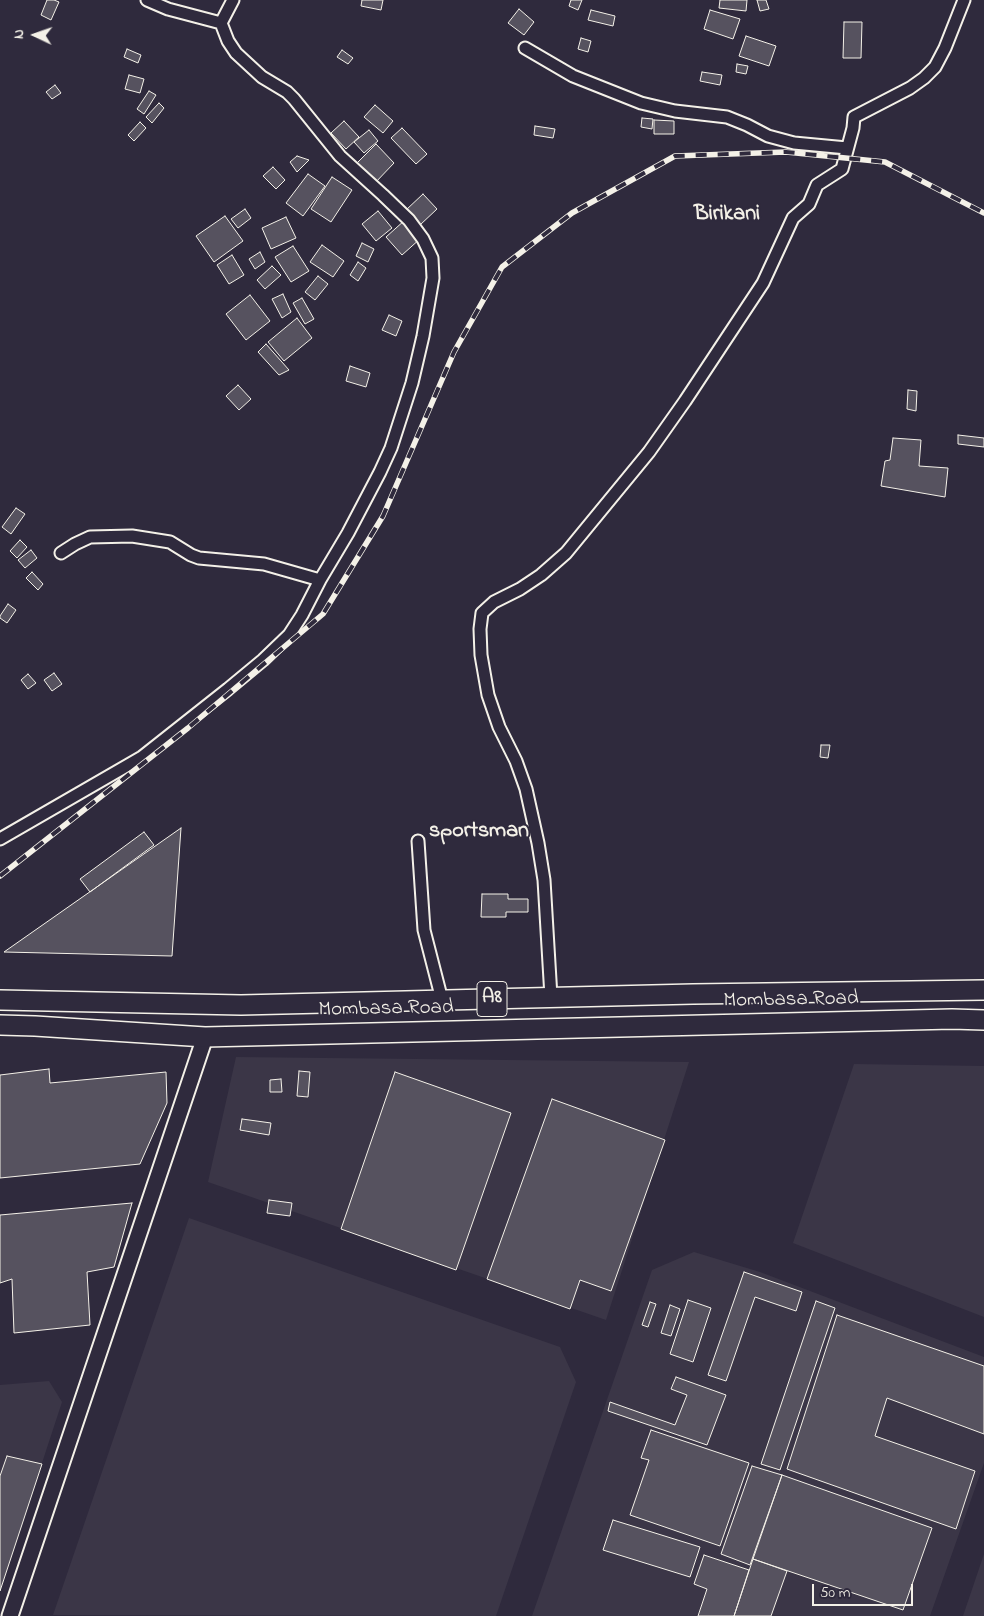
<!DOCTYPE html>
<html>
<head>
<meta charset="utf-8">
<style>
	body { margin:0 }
	#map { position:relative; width:984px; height:1616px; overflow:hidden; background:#2f2a3d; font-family:"Indie Flower",sans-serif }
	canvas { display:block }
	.north { position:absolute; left:10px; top:10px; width:50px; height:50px; -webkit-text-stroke:4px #2f2a3d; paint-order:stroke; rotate:273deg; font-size:14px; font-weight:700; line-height:20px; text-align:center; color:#f4f1e8 }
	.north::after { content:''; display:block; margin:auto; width:18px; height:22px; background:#f4f1e8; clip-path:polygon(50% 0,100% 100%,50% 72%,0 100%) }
	.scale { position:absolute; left:812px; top:1584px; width:101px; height:22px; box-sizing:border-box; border:2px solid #f4f1e8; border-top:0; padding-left:6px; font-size:15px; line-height:18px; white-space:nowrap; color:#f4f1e8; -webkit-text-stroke:4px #2f2a3d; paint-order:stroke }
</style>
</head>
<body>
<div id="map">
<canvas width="984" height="1616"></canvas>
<div class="north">N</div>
<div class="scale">50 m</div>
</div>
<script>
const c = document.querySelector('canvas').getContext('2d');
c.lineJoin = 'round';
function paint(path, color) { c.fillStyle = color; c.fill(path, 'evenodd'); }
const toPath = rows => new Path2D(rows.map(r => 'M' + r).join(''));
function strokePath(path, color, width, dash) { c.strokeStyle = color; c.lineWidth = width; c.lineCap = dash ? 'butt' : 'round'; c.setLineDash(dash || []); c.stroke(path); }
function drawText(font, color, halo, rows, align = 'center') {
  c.font = font + ' "Indie Flower",sans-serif'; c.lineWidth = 4; c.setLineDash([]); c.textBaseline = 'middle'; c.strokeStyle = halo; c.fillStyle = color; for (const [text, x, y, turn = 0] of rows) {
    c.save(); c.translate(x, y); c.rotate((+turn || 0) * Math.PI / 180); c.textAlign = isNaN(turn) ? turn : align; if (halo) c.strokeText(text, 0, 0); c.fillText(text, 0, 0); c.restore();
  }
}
paint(toPath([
	[236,1057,689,1062,606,1320,208,1182],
	[854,1064,984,1066,984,1317,793,1243],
	[189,1218,560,1347,576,1382,496,1616,53,1615],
	[694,1252,760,1272,984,1357,984,1463,930,1616,532,1616,652,1270],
	[49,1381,62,1402,0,1591,0,1385],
	[984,1554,984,1616,963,1616]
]), '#3b3647');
const building = toPath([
	[47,0,54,0,59,2,51,20,41,15,47,0],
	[362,0,383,0,381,10,361,6,362,0],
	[571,0,582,0,578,10,569,6,571,0],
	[720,0,747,0,746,11,719,8,720,0],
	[757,0,766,0,769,9,760,11,757,0],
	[519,9,534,22,524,35,508,23,519,9],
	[591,10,615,16,613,26,588,20,591,10],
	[710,10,740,19,733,39,704,29,710,10],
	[844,22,862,22,861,58,843,58,844,22],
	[746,36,776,46,769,66,739,56,746,36],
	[581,38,591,41,588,52,578,49,581,38],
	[127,49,141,55,138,63,124,57,127,49],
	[342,50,353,58,348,64,337,57,342,50],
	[737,64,748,66,746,74,736,72,737,64],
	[702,72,722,75,720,85,700,81,702,72],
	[129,75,144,79,140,93,125,89,129,75],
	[55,85,61,93,52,99,46,92,55,85],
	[149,91,156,95,144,114,137,109,149,91],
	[159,103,164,108,152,123,146,117,159,103],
	[375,105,393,121,383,133,364,117,375,105],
	[642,118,653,119,652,129,641,127,642,118],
	[654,120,674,121,674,134,654,134,654,120],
	[344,121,359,137,346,149,331,133,344,121],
	[140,122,146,128,134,141,128,135,140,122],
	[535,126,555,129,553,138,534,135,535,126],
	[402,128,427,154,416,164,391,138,402,128],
	[369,130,378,141,364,153,354,142,369,130],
	[376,144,394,163,374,184,355,165,376,144],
	[297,156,309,160,297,172,290,162,297,156],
	[273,167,285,180,276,189,263,176,273,167],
	[308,174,325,186,303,216,286,203,308,174],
	[332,177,352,190,331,222,311,209,332,177],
	[423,194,437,209,420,225,406,210,423,194],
	[245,209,251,218,238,228,231,219,245,209],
	[378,211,392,228,376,241,362,224,378,211],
	[225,216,243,241,214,262,196,236,225,216],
	[286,217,296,238,271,249,262,228,286,217],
	[405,220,421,238,402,255,386,237,405,220],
	[362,243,374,249,368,262,356,256,362,243],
	[322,245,344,261,333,277,310,262,322,245],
	[293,246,309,271,291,282,275,257,293,246],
	[260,252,265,262,255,269,249,259,260,252],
	[232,255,244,275,229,284,217,265,232,255],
	[358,262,366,268,358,281,350,275,358,262],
	[272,266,281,275,265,289,257,280,272,266],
	[318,276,328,284,315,300,305,292,318,276],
	[283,294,291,312,282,318,272,299,283,294],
	[250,295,270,321,246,340,226,314,250,295],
	[302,298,314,319,305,324,293,303,302,298],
	[389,315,402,321,396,336,382,330,389,315],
	[297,318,312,338,284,361,268,342,297,318],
	[266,344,289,370,279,375,258,352,266,344],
	[350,366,370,373,366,387,346,381,350,366],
	[238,385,251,399,239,410,226,396,238,385],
	[908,390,917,391,916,411,907,409,908,390],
	[958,435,984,438,984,447,958,444,958,435],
	[893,438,921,440,919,466,948,468,945,497,881,486,885,461,890,460,893,438],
	[16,508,25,514,11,534,2,527,16,508],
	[20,540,27,547,17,558,10,551,20,540],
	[31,550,37,558,25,568,18,560,31,550],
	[32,572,43,584,38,590,26,578,32,572],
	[8,604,16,610,7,623,0,618,0,616,8,604],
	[54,673,62,684,52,691,44,680,54,673],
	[28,674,36,683,28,689,21,680,28,674],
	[821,745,830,745,828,758,820,757,821,745],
	[181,828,172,956,4,952,181,828],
	[144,832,154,845,90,892,80,879,144,832],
	[482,894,508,894,508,899,528,899,528,912,506,912,506,917,481,917,482,894],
	[49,1069,50,1083,166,1072,167,1103,140,1164,0,1178,0,1075,49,1069],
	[299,1071,310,1072,308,1097,297,1096,299,1071],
	[395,1072,511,1113,456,1270,341,1229,395,1072],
	[281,1079,282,1092,270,1092,270,1080,281,1079],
	[552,1099,665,1140,611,1291,580,1280,570,1309,487,1279,552,1099],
	[242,1119,271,1123,269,1135,240,1130,242,1119],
	[269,1200,292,1203,290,1216,267,1213,269,1200],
	[132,1203,114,1267,87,1272,90,1325,14,1333,12,1279,0,1283,0,1215,132,1203],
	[744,1272,802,1292,796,1311,755,1297,726,1381,708,1375,744,1272],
	[688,1300,711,1308,693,1362,670,1354,688,1300],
	[816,1301,835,1308,780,1470,761,1464,816,1301],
	[650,1302,656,1304,648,1327,642,1325,650,1302],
	[670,1305,680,1309,671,1336,661,1333,670,1305],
	[837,1315,984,1366,984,1434,887,1398,875,1436,975,1471,956,1529,787,1469,837,1315],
	[676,1377,726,1395,707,1445,608,1411,610,1402,675,1425,687,1395,671,1389,676,1377],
	[651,1430,749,1463,720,1546,630,1515,649,1460,641,1458,651,1430],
	[7,1456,42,1464,0,1591,0,1476,7,1456],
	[752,1466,782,1475,750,1565,721,1554,752,1466],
	[782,1475,932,1528,903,1610,753,1559,782,1475],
	[613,1520,700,1547,690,1577,603,1550,613,1520],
	[704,1555,749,1570,734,1616,698,1616,707,1589,694,1584,704,1555],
	[753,1559,787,1571,771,1616,734,1616,753,1559]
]);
paint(building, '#56525f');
strokePath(building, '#f4f1e8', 1);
const minor = toPath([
	[221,23,233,0],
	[525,48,573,76,641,103,675,111,727,117,747,125,768,136,794,143,847,148],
	[61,553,75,544,90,537,132,536,170,542,191,555,199,558,264,564,320,580],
	[0,839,142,757,228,689,263,660,289,635,302,615,320,580,348,533,380,472,391,448,412,383,423,336,433,278,432,258,423,239,409,220,383,195,340,156,294,99,287,92,262,77,236,53,228,41,221,23,168,9,147,0],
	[418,841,424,930,442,1000],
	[551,997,544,880,538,843,526,789,516,761,499,727,488,695,481,655,480,629,482,613,494,602,520,589,541,575,566,553,649,452,685,401,763,283,793,218,809,204,817,185,842,169,853,128,854,117,910,88,924,78,935,67,945,48,964,0]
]);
const tertiary = toPath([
	[10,1616,205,1037]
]);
const trunk = toPath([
	[0,1000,241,1005,693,994,984,990],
	[0,1025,35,1026,205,1037,952,1019,984,1020]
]);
strokePath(minor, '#f4f1e8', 15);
strokePath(tertiary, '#f4f1e8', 19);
strokePath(trunk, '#f4f1e8', 22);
strokePath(minor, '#2f2a3d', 11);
strokePath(tertiary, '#2f2a3d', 15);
strokePath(trunk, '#2f2a3d', 19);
const rail = toPath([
	[0,876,188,728,323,614,383,516,454,352,502,267,572,213,675,156,786,152,885,162,984,213]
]);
strokePath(rail, '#f4f1e8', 5.5);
strokePath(rail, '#2f2a3d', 4, [11]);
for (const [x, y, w] of [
	[492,999,30]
]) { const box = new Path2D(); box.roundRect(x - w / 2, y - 17.5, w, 35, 4); c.fillStyle = '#2f2a3d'; c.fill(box); strokePath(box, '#f4f1e8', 1); }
drawText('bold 20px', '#f4f1e8', null, [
	["A8",492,999]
]);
drawText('21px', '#f4f1e8', '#2f2a3d', [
	["Mombasa Road",791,1001,-1],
	["Mombasa Road",386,1010,-1]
]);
drawText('bold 22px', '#f4f1e8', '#2f2a3d', [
	["Birikani",727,215],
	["sportsman",479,832]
]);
</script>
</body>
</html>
